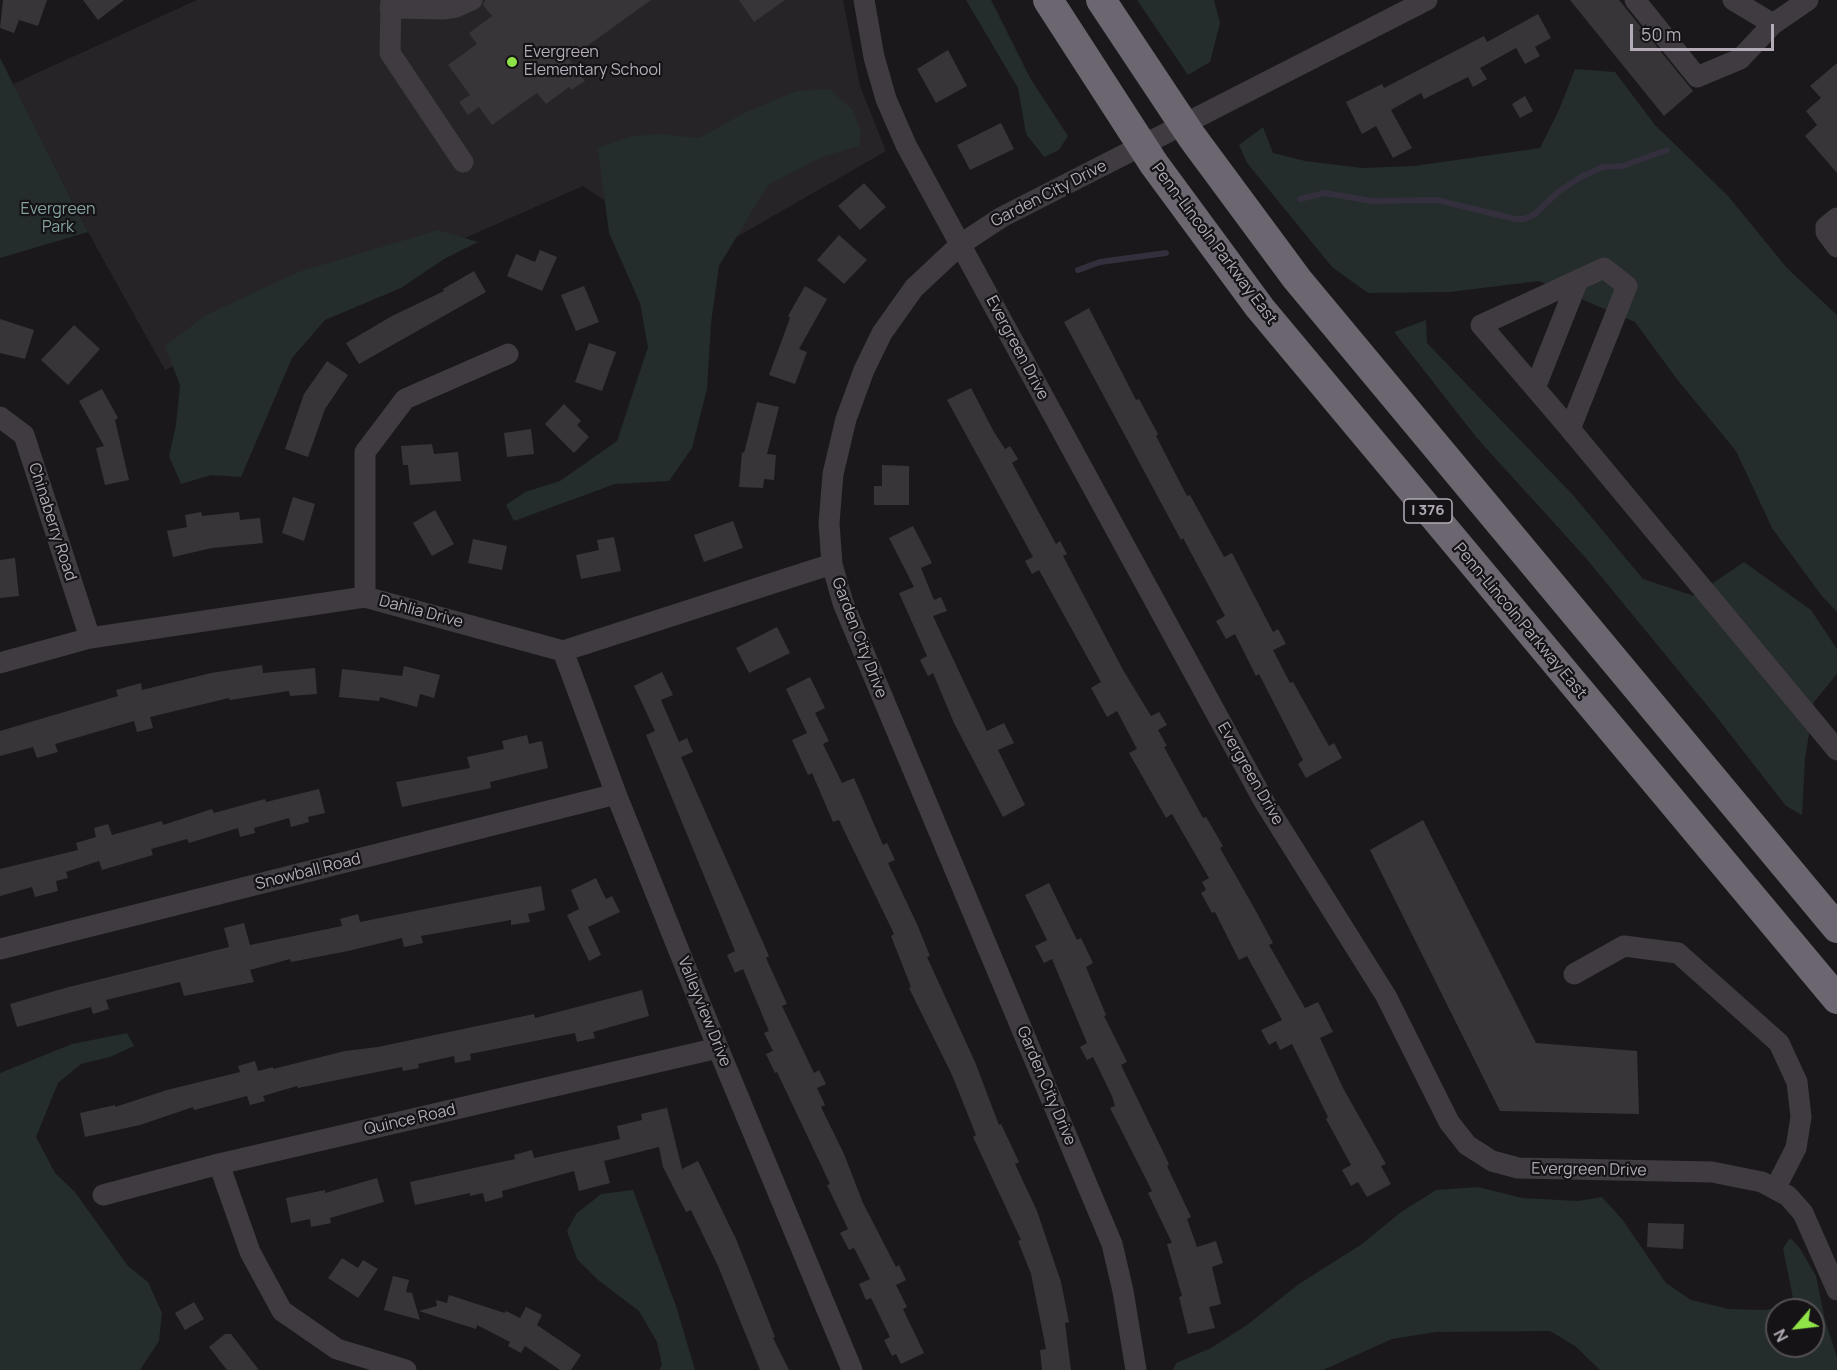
<!DOCTYPE html>
<html>
<head>
<meta charset="utf-8">
<style>
	body { margin:0 }
	#map { position:relative; width:1837px; height:1370px; overflow:hidden; background:#1a181a; font-family:Manrope,sans-serif }
	canvas { display:block }
	.north { position:absolute; left:1765px; top:1298px; width:60px; height:60px; box-sizing:border-box; background:#151315; border:2px solid #545056; border-radius:50%; rotate:242deg; font-size:16px; font-weight:700; line-height:24px; text-align:center; color:#b3acb8 }
	.north::after { content:''; display:block; margin:auto; width:21px; height:27px; background:#8fe248; clip-path:polygon(50% 0,100% 100%,50% 72%,0 100%) }
	.scale { position:absolute; left:1630px; top:24px; width:144px; height:27px; box-sizing:border-box; border:3px solid #b3acb8; border-top:0; padding-left:8px; font-size:18px; line-height:21px; white-space:nowrap; color:#b3acb8; -webkit-text-stroke:4px #151315; paint-order:stroke }
</style>
</head>
<body>
<div id="map">
<canvas width="1837" height="1370"></canvas>
<div class="north">N</div>
<div class="scale">50 m</div>
</div>
<script>
const c = document.querySelector('canvas').getContext('2d');
c.lineJoin = 'round';
function paint(path, color) { c.fillStyle = color; c.fill(path, 'evenodd'); }
const toPath = rows => new Path2D(rows.map(r => 'M' + r).join(''));
function strokePath(path, color, width, dash) { c.strokeStyle = color; c.lineWidth = width; c.lineCap = dash ? 'butt' : 'round'; c.setLineDash(dash || []); c.stroke(path); }
function drawText(font, color, halo, rows, align = 'center') {
  c.font = font + ' Manrope,sans-serif'; c.lineWidth = 4.5; c.setLineDash([]); c.textBaseline = 'middle'; c.strokeStyle = halo; c.fillStyle = color; for (const [text, x, y, turn = 0] of rows) {
    c.save(); c.translate(x, y); c.rotate((+turn || 0) * Math.PI / 180); c.textAlign = isNaN(turn) ? turn : align; if (halo) c.strokeText(text, 0, 0); c.fillText(text, 0, 0); c.restore();
  }
}
paint(toPath([
	[197,0,843,0,860,86,886,151,695,261,583,186,165,370,88,232,13,84]
]), '#262427');
paint(toPath([
	[966,0,991,0,1030,78,1068,136,1059,150,1044,157,1026,134,1018,88],
	[1137,0,1214,0,1220,23,1210,62,1188,75],
	[0,58,88,232,0,258],
	[1575,69,1615,72,1655,125,1728,196,1787,268,1837,315,1837,612,1821,595,1772,528,1736,451,1676,378,1635,322,1539,281,1450,292,1368,293,1332,267,1247,163,1239,145,1263,127,1273,153,1305,161,1363,168,1414,166,1540,148,1559,110],
	[829,89,853,110,861,132,859,146,822,157,768,185,719,266,711,323,707,389,692,448,669,481,615,484,514,521,506,505,525,492,560,481,617,441,648,347,640,303,609,233,598,148,632,136,662,134,699,138,746,112,797,91],
	[438,230,478,242,444,259,401,288,325,320,292,358,241,477,211,475,181,484,169,456,176,425,180,385,165,346,206,315,298,272],
	[1426,320,1427,343,1573,495,1643,579,1694,596,1744,562,1811,610,1837,649,1837,674,1814,702,1805,759,1802,815,1786,806,1715,715,1585,557,1476,437,1394,332],
	[127,1033,134,1046,110,1057,81,1064,58,1083,36,1137,55,1173,75,1192,128,1266,148,1282,162,1313,159,1341,140,1370,0,1370,0,1073,72,1044],
	[1478,1187,1522,1198,1578,1201,1602,1197,1622,1219,1666,1283,1691,1300,1729,1309,1764,1310,1787,1307,1793,1298,1783,1248,1790,1238,1799,1247,1816,1276,1825,1320,1837,1357,1837,1370,1600,1370,1575,1346,1550,1331,1436,1332,1392,1339,1323,1370,1173,1370,1176,1363,1211,1348,1247,1325,1299,1284,1362,1244,1401,1212,1436,1190],
	[1777,1310,1813,1310,1813,1346,1777,1346],
	[633,1190,676,1306,695,1370,659,1370,662,1365,657,1342,639,1311,598,1280,577,1259,567,1231,576,1214,601,1194]
]), '#242c2c');
strokePath(toPath([
	[1300,199,1325,193,1372,201,1437,200,1515,219,1524,219,1535,214,1558,192,1581,177,1603,167,1623,166,1667,150],
	[1078,270,1100,262,1166,253]
]), '#332f3d', 6);
paint(toPath([
	[3,0,47,0,38,26,19,20,14,33,0,28],
	[83,0,124,0,98,20],
	[485,0,651,0,569,59,585,81,571,90,569,87,546,104,537,93,492,125,479,107,468,115,459,102,470,95,448,65,477,44,469,33,492,16,483,5],
	[739,0,785,0,754,22],
	[1570,0,1619,0,1693,91,1664,116],
	[1538,14,1551,38,1535,47,1540,56,1525,64,1516,48,1480,68,1487,79,1473,87,1468,77,1424,99,1421,93,1391,110,1412,148,1393,158,1376,126,1362,134,1346,102,1382,84,1384,88,1484,36,1487,42],
	[948,50,967,86,936,103,917,69],
	[1837,63,1837,173,1805,136,1817,125,1806,111,1821,98,1810,86],
	[1525,96,1533,111,1520,118,1512,104],
	[1001,123,1014,149,970,170,957,145],
	[864,183,886,207,860,230,838,206],
	[839,235,867,260,844,284,817,260],
	[540,250,557,257,542,291,507,276,516,254,535,262],
	[474,271,486,292,359,364,346,343,392,316,444,291,443,289],
	[584,286,599,322,576,331,561,295],
	[805,286,827,299,799,349,807,352,795,384,769,375,790,318,788,316],
	[1089,308,1136,400,1139,399,1158,434,1156,436,1187,496,1190,495,1224,557,1232,553,1273,632,1278,629,1286,644,1273,650,1290,683,1293,682,1329,746,1334,743,1342,758,1306,778,1298,764,1303,760,1259,674,1256,676,1235,634,1226,639,1216,621,1225,616,1183,538,1181,540,1064,322],
	[0,319,34,330,25,359,0,353],
	[74,325,100,349,68,385,41,360],
	[589,343,616,352,602,391,575,382],
	[327,361,348,375,325,409,308,457,285,449,304,394],
	[971,388,994,432,1005,449,1010,446,1018,459,1012,463,1056,544,1060,541,1067,554,1063,556,1123,670,1151,716,1159,712,1167,725,1158,730,1167,746,1164,747,1203,818,1206,817,1223,846,1220,848,1257,913,1273,943,1269,945,1305,1008,1318,1002,1333,1032,1320,1038,1343,1088,1386,1164,1381,1166,1391,1184,1367,1197,1358,1182,1351,1186,1342,1170,1351,1165,1326,1119,1328,1117,1292,1044,1280,1050,1276,1041,1269,1045,1261,1030,1282,1020,1247,956,1239,960,1215,912,1212,913,1201,893,1206,890,1202,882,1209,878,1172,814,1166,818,1129,753,1137,749,1117,711,1107,717,1091,688,1101,682,1039,570,1032,574,1025,561,1033,557,947,400],
	[102,389,118,418,115,420,129,480,105,485,96,448,104,446,79,401],
	[757,402,779,407,767,454,776,455,774,480,764,479,763,488,739,487,742,452,744,453],
	[564,404,581,421,577,425,589,437,574,453,545,424],
	[531,429,534,454,507,457,504,433],
	[432,444,434,454,458,452,461,481,410,485,408,465,403,465,401,446],
	[882,465,909,466,909,505,874,505,874,486,882,486],
	[293,497,315,504,304,541,282,533],
	[435,510,454,544,432,556,413,523],
	[201,512,202,516,239,512,240,520,260,518,263,543,212,548,173,557,167,531,187,527,185,515],
	[733,521,743,548,704,562,694,535],
	[913,526,932,563,921,568,934,600,941,597,947,611,933,616,987,731,1004,723,1014,743,998,750,1025,805,1003,817,954,723,933,673,928,676,920,660,927,656,899,593,914,587,889,538],
	[614,537,621,571,581,579,576,555,599,550,597,540],
	[473,539,507,546,502,570,468,563],
	[15,558,19,596,0,598,0,560],
	[777,627,790,653,749,673,736,648],
	[262,665,263,673,315,668,317,694,290,696,289,691,230,700,229,698,150,717,153,728,137,732,134,721,55,744,58,752,37,758,33,747,0,756,0,731,118,696,116,690,141,683,142,690,211,673],
	[404,666,440,675,434,698,420,694,417,707,380,697,379,701,339,697,342,669,402,676],
	[662,672,673,695,661,700,679,742,687,738,693,752,681,757,769,956,766,958,787,1004,782,1006,814,1073,819,1070,826,1084,817,1088,825,1105,821,1107,844,1154,863,1203,896,1267,899,1265,906,1280,896,1285,907,1307,903,1309,924,1353,901,1364,896,1354,892,1356,884,1340,890,1337,871,1298,866,1300,859,1284,870,1279,854,1248,849,1250,840,1233,848,1229,827,1185,830,1184,777,1072,775,1073,766,1054,773,1051,764,1033,769,1031,743,969,735,973,727,955,735,951,646,735,655,731,634,686],
	[810,677,825,708,815,713,829,741,823,744,842,783,854,778,883,845,887,843,895,860,888,863,917,924,930,956,927,957,975,1062,999,1125,1001,1124,1019,1162,1015,1164,1037,1211,1061,1282,1069,1322,1065,1323,1071,1370,1042,1370,1040,1350,1046,1349,1031,1274,1018,1241,1021,1240,973,1137,976,1135,952,1075,909,988,911,987,891,936,894,934,839,820,833,822,812,773,808,775,792,740,807,733,786,689],
	[527,735,529,744,542,741,548,768,490,782,491,788,402,807,396,782,470,768,467,757,504,749,502,741],
	[319,789,325,813,308,817,309,822,291,827,289,818,254,828,255,833,240,837,238,828,189,843,187,839,151,849,153,855,102,870,99,861,66,872,68,878,56,881,58,891,35,897,32,887,0,896,0,869,78,850,76,843,96,837,94,828,108,824,112,835,162,821,163,825,212,809,214,813,265,799,266,802],
	[1423,820,1536,1043,1637,1051,1639,1114,1500,1111,1370,850],
	[596,878,606,899,612,896,620,912,588,927,601,955,589,961,567,915,579,909,571,890],
	[1049,883,1077,940,1081,938,1093,963,1086,967,1106,1015,1104,1016,1127,1062,1121,1065,1169,1164,1167,1166,1191,1217,1187,1219,1197,1247,1216,1241,1223,1263,1212,1267,1221,1304,1209,1307,1215,1328,1188,1334,1179,1297,1182,1296,1167,1244,1172,1243,1148,1193,1152,1191,1110,1108,1115,1106,1112,1096,1093,1057,1087,1060,1080,1047,1087,1043,1052,959,1044,963,1035,946,1047,940,1025,895],
	[541,886,545,910,528,914,530,922,511,925,511,920,421,936,423,943,404,947,402,938,348,951,291,962,290,959,250,970,254,982,184,996,180,982,106,1000,109,1009,93,1014,91,1007,17,1027,10,1004,65,988,229,947,224,928,244,923,250,945,342,926,340,919,358,914,360,922],
	[642,990,649,1016,593,1032,595,1038,577,1042,575,1033,470,1054,471,1060,455,1063,454,1056,418,1064,419,1068,403,1071,402,1067,298,1088,297,1086,263,1096,265,1101,250,1105,247,1096,194,1110,193,1107,140,1125,85,1137,80,1113,115,1105,115,1107,167,1090,240,1072,238,1066,255,1061,258,1071,273,1067,273,1069,345,1051,378,1047,534,1014,535,1018],
	[667,1108,682,1169,698,1161,736,1239,775,1337,773,1338,789,1370,760,1370,718,1266,691,1210,686,1212,663,1167,659,1147,604,1161,610,1183,579,1191,574,1171,502,1191,503,1197,485,1202,483,1193,470,1196,470,1193,415,1205,410,1182,515,1159,514,1155,532,1150,534,1158,620,1139,617,1126,642,1120,641,1114],
	[377,1178,384,1202,330,1218,331,1223,311,1227,310,1219,291,1223,286,1198,325,1190,325,1193],
	[1648,1223,1684,1224,1683,1249,1647,1247],
	[342,1258,358,1268,363,1260,378,1269,358,1298,328,1278],
	[393,1276,409,1280,406,1292,412,1293,420,1320,384,1310],
	[449,1295,505,1313,506,1311,520,1318,526,1307,542,1315,537,1325,581,1355,571,1370,560,1370,525,1346,521,1353,508,1346,510,1342,477,1325,476,1329,419,1311,437,1306,436,1300,447,1303],
	[194,1302,204,1319,185,1330,175,1313],
	[225,1334,231,1334,259,1370,227,1370,209,1347]
]), '#383539');
strokePath(toPath([
	[391,0,390,53,463,162],
	[864,0,874,57,886,99,906,145,1265,803,1386,996,1449,1122,1467,1145,1492,1161,1518,1168,1712,1172,1762,1182,1788,1196,1803,1213,1837,1290],
	[1635,0,1697,77,1740,59,1773,24,1808,0],
	[1733,0,1773,24],
	[390,8,443,9,456,7,472,0],
	[1837,218,1826,227,1826,232,1837,247],
	[1535,388,1578,280],
	[0,417,24,435,90,638],
	[1570,429,1481,325,1604,268,1627,286,1570,429,1837,750],
	[365,597,365,452,405,399,508,354],
	[563,651,616,794,718,1048,852,1370],
	[0,663,90,638,365,597,563,651,832,564],
	[0,949,616,794],
	[1574,974,1624,946,1678,953,1779,1043,1797,1082,1801,1117,1796,1148,1775,1189],
	[219,1164,250,1252,282,1311,337,1349,406,1370],
	[103,1195,219,1164,718,1048],
	[1136,1370,1123,1291,1112,1244,843,603,832,564,829,523,833,474,846,419,864,370,882,333,914,288,961,244,1002,217,1427,0]
]), '#3f3b41', 21);
strokePath(toPath([
	[1048,0,1154,164,1260,308,1837,999],
	[1101,0,1192,137,1297,279,1837,928]
]), '#6b666f', 30);
for (const [x, y, r, color] of [
	[512,62,6,"#8fe248"]
]) { const dot = new Path2D(); dot.arc(x, y, r, 0, 2 * Math.PI); c.fillStyle = color; c.fill(dot); strokePath(dot, '#151315', 2); }
for (const [x, y, w] of [
	[1428,511,48]
]) { const box = new Path2D(); box.roundRect(x - w / 2, y - 12, w, 24, 4.5); c.fillStyle = '#151315'; c.fill(box); strokePath(box, '#b3acb8', 1.5); }
drawText('bold 15px', '#b3acb8', null, [
	["I 376",1428,511]
]);
drawText('16px', '#b3acb8', '#151315', [
	["Evergreen",524,53],
	["Elementary School",524,71]
], 'left');
drawText('16px', '#b3acb8', '#151315', [
	["Garden City Drive",1049,194,-27],
	["Penn-Lincoln Parkway East",1214,244,53],
	["Evergreen Drive",1017,348,62],
	["Chinaberry Road",52,522,72],
	["Dahlia Drive",421,612,15],
	["Penn-Lincoln Parkway East",1520,621,50],
	["Garden City Drive",859,638,69],
	["Evergreen Drive",1250,774,60],
	["Snowball Road",308,872,-14],
	["Valleyview Drive",704,1012,68],
	["Garden City Drive",1046,1086,67],
	["Quince Road",410,1120,-13],
	["Evergreen Drive",1589,1170,1]
]);
drawText('16px', '#84a2a0', '#151315', [
	["Evergreen",58,210],
	["Park",58,228]
]);
</script>
</body>
</html>
